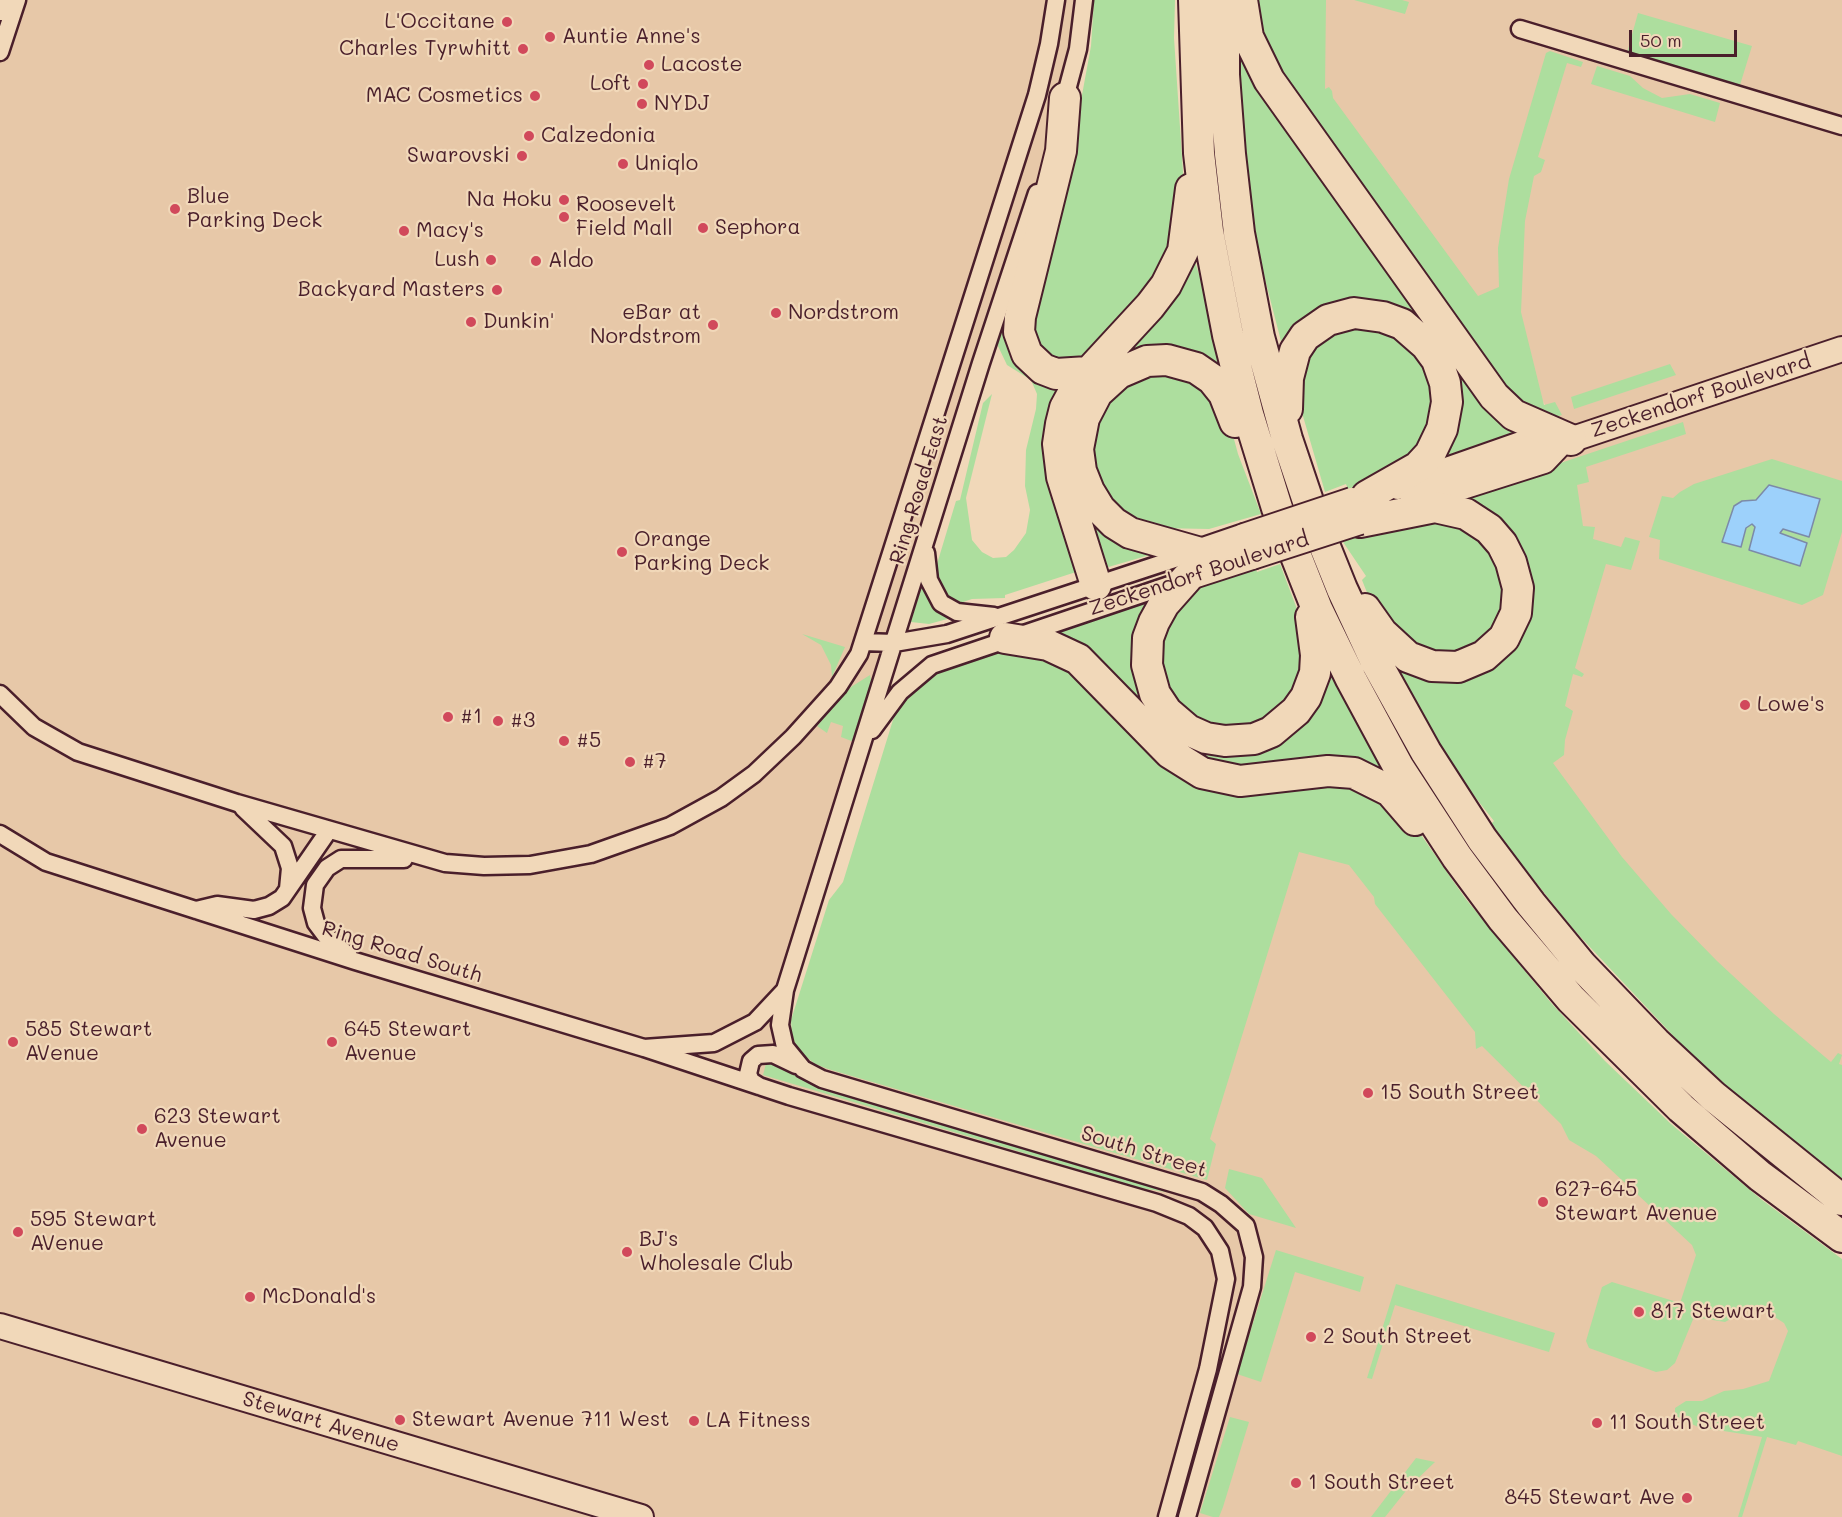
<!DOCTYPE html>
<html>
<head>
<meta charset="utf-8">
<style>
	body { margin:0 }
	#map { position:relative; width:1842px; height:1517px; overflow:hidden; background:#f1d8b9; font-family:Mali,sans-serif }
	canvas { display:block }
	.scale { position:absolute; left:1629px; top:30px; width:108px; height:27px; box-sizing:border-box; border:3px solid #4a1f2b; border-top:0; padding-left:8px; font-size:18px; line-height:21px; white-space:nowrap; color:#4a1f2b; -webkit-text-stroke:4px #f1d8b9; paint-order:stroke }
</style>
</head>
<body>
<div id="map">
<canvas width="1842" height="1517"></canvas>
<div class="scale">50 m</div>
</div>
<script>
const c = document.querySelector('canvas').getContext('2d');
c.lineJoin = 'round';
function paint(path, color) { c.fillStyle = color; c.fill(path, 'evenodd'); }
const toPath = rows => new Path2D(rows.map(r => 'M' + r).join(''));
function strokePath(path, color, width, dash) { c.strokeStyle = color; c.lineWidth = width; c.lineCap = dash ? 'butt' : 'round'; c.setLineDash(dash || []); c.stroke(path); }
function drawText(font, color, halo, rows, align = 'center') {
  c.font = font + ' Mali,sans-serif'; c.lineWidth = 4.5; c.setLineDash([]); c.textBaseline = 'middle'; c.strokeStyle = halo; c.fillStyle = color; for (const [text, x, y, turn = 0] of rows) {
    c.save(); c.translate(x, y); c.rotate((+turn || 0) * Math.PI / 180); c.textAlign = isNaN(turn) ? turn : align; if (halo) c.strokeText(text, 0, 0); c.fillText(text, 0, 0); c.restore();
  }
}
paint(toPath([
	[0,0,1084,0,1072,74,785,990,757,1018,801,1030,1297,850,1351,863,1797,1327,1842,1451,1842,1517,0,1517,0,847,25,854,0,835],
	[1314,0,1842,0,1842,1096,1536,776,1577,551,1561,443,1546,406,1323,87]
]), '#e7c8a8');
paint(toPath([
	[1094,0,1175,0,1174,38,1184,187,1180,227,1152,289,1076,365,1036,354,1029,306,1082,95,1091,46],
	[1250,0,1326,0,1325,89,1329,87,1332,91,1333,98,1478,296,1499,287,1498,248,1509,179,1546,53,1550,51,1583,62,1581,67,1567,63,1538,157,1545,160,1541,172,1534,176,1525,221,1521,312,1544,405,1555,402,1562,415,1555,417,1506,398,1269,63],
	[1354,0,1402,0,1409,2,1405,14],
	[1638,13,1752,46,1740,85,1627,53],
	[1238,38,1520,432,1439,460,1454,410,1397,313,1364,299,1283,349,1258,252,1245,163],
	[1597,66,1630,76,1643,88,1662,98,1690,94,1720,103,1715,122,1591,84],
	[1190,247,1211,310,1222,368,1129,358,1120,347],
	[1006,312,1065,378,1080,561,1076,572,1005,595,1005,598,972,599,960,603,949,599,940,590,937,564,956,501,960,500,983,403,992,394,966,498,972,540,982,552,993,558,1006,557,1014,550,1026,533,1030,510,1025,486,1026,450,1036,409,1037,394,1031,380,1007,365,997,344],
	[1384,322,1437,373,1431,437,1388,475,1348,489,1346,484,1325,492,1296,392,1307,344,1323,329],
	[1670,364,1676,375,1574,409,1571,397],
	[1173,365,1224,402,1238,454,1261,514,1209,529,1158,528,1123,518,1094,483,1088,429,1110,386],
	[1683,422,1686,434,1586,467,1589,482,1577,485,1583,526,1595,527,1593,539,1621,547,1625,537,1640,541,1631,570,1606,564,1575,668,1584,674,1582,677,1573,674,1565,706,1573,711,1565,740,1564,755,1553,763,1622,857,1671,914,1717,961,1774,1014,1831,1062,1838,1053,1842,1055,1839,1064,1842,1065,1842,1179,1744,1102,1680,1043,1573,929,1515,856,1491,824,1494,821,1456,773,1390,653,1441,673,1526,605,1465,503,1465,495],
	[1772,459,1842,481,1842,532,1823,595,1802,605,1659,559,1660,540,1649,537,1662,496,1673,498,1680,492,1694,484],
	[1418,511,1491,538,1511,605,1474,653,1420,654,1374,610,1362,580,1366,576,1343,542],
	[1097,516,1153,554,1105,568,1086,522],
	[1254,564,1257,572,1280,564,1303,625,1309,648,1293,703,1248,730,1196,722,1158,684,1157,632,1191,587],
	[923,582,951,618,929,624,911,622],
	[1152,598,1160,710,1245,743,1329,671,1389,772,1253,772,1210,766,1054,633],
	[802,634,845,647,832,677,831,665,821,645],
	[1003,647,1050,653,1173,763,1346,776,1410,819,1465,898,1552,1004,1605,1061,1671,1124,1762,1200,1842,1259,1842,1456,1798,1441,1796,1445,1767,1437,1742,1517,1738,1517,1762,1437,1698,1427,1675,1416,1675,1408,1686,1401,1702,1401,1724,1391,1743,1389,1769,1381,1788,1331,1784,1323,1756,1305,1725,1322,1694,1317,1675,1363,1667,1370,1656,1372,1589,1348,1586,1341,1602,1287,1612,1282,1680,1303,1696,1255,1692,1245,1596,1156,1569,1140,1561,1124,1482,1046,1476,1049,1475,1032,1375,904,1374,897,1349,865,1299,852,1210,1139,1216,1144,1207,1180,828,1069,815,1064,799,1051,792,1037,791,1020,829,900,843,882,897,707,906,693,944,666],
	[870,675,872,686,854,742,841,737,843,726,831,722,827,733,817,726,851,687],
	[767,1060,1185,1195,1141,1188,763,1075],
	[1229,1169,1262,1178,1296,1228,1249,1214,1225,1188],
	[1276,1250,1364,1277,1360,1292,1295,1272,1261,1382,1237,1374],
	[1396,1284,1555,1333,1549,1352,1395,1305,1372,1379,1367,1378],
	[1230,1417,1249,1422,1223,1507,1219,1517,1213,1517,1200,1513],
	[1416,1458,1435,1462,1409,1487,1385,1517,1371,1517]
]), '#adde9e');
const water = toPath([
	[1769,485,1820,499,1809,537,1783,529,1780,533,1807,543,1800,566,1749,550,1755,527,1752,524,1746,528,1741,547,1722,542,1734,506,1742,501,1756,500,1769,485]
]);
paint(water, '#9dd1fb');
strokePath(water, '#7c8aa8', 1.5);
const street = toPath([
	[0,12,4,0],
	[1520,29,1842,126],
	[0,52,17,0],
	[1063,105,1078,49,1084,0],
	[1037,193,981,363,785,990,780,1025,785,1047,803,1069,822,1079,1202,1192,1221,1204,1246,1226,1254,1257,1252,1287,1187,1517],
	[926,553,929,580,941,603,957,612,994,616],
	[863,642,894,643,947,634,1190,554],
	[0,694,34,727,78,752,237,803,445,863,484,866,530,865,591,854,670,826,721,798,754,774,793,737,838,687,859,654,1037,95,1049,44,1056,0],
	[872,730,900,692,932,665,1178,582],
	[243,808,283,846,290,868,288,889],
	[0,834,46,862,355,961,644,1048,714,1043,755,1022,785,990],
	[196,910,217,905,254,910,269,906,282,898,329,830],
	[349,956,325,935,316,923,312,908,315,885,327,868,341,859,404,859],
	[644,1048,789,1096,1157,1203,1189,1216,1205,1228,1220,1251,1226,1279,1208,1369,1167,1517],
	[759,1086,751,1081,748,1074,751,1061,758,1055,773,1054,796,1065]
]);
const secondary = toPath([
	[1398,487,1535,439,1561,443,1842,349],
	[1412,503,1544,461,1561,443],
	[1197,552,1244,536],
	[1187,578,1252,557],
	[0,1326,641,1517]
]);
const highway = toPath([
	[1194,0,1199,153,1208,231,1228,335,1248,414,1277,508,1317,609,1351,679,1399,768,1457,857,1503,919,1571,999,1681,1108,1760,1176,1842,1237],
	[1224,0,1224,75,1230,154,1239,233,1259,337,1287,439,1315,522,1342,589,1376,662,1426,752,1482,839,1531,904,1582,966,1656,1043,1713,1096,1842,1200],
	[1242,0,1248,37,1269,80,1494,396,1514,415,1571,440],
	[1065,98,1061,151,1020,317,1019,332,1027,354,1043,369,1056,374,1088,372],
	[1287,409,1288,378,1295,351,1305,336,1328,320,1354,313,1383,317,1402,324,1426,345,1437,360,1445,383,1447,402,1442,429,1430,454,1418,467,1367,496],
	[1360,522,1435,507,1466,514,1489,529,1502,544,1511,562,1518,588,1516,613,1504,638,1484,656,1458,667,1432,666,1408,657,1382,633,1365,609],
	[1197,552,1130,533,1114,523,1100,509,1089,491,1081,471,1078,449,1084,418,1097,393,1119,373,1147,361,1167,360,1196,368,1212,379,1224,394,1235,422],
	[1187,578,1164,604,1154,622,1148,638,1147,665,1155,694,1167,712,1188,730,1206,738,1225,741,1254,739,1271,732,1296,711,1306,697,1315,673,1316,655,1311,617],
	[1096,585,1062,477,1058,444,1061,424,1065,408,1078,384,1150,306,1166,285,1183,251,1191,189],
	[1005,638,1048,645,1078,659,1170,753,1202,773,1240,781,1328,771,1354,773,1390,791,1415,820]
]);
strokePath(street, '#4a1f2b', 21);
strokePath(secondary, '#4a1f2b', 28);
strokePath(highway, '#4a1f2b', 34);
strokePath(street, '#f1d8b9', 16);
strokePath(secondary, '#f1d8b9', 24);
strokePath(highway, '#f1d8b9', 30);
const secondaryBridge = toPath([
	[1244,536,1352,500],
	[1252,557,1360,522]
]);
strokePath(secondaryBridge, '#4a1f2b', 28, []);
strokePath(secondaryBridge, '#f1d8b9', 24);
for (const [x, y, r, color] of [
	[507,22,6,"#d1495b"],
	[550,37,6,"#d1495b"],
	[523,49,6,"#d1495b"],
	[649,65,6,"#d1495b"],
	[643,84,6,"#d1495b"],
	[535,96,6,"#d1495b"],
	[642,104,6,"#d1495b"],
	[529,136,6,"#d1495b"],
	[522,156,6,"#d1495b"],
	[623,164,6,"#d1495b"],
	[564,200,6,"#d1495b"],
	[175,209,6,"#d1495b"],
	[564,217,6,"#d1495b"],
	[703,228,6,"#d1495b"],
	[404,231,6,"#d1495b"],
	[491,260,6,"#d1495b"],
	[536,261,6,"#d1495b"],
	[497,290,6,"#d1495b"],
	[776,313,6,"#d1495b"],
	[471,322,6,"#d1495b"],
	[713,325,6,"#d1495b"],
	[622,552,6,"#d1495b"],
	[1745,705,6,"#d1495b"],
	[448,717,6,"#d1495b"],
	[498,721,6,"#d1495b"],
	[564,741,6,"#d1495b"],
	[630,762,6,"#d1495b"],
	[13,1042,6,"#d1495b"],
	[332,1042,6,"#d1495b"],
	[1368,1093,6,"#d1495b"],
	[142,1129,6,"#d1495b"],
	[1543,1202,6,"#d1495b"],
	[18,1232,6,"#d1495b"],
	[627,1252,6,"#d1495b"],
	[250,1297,6,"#d1495b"],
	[1639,1312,6,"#d1495b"],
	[1311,1337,6,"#d1495b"],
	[400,1420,6,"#d1495b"],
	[694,1421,6,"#d1495b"],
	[1597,1423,6,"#d1495b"],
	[1296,1483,6,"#d1495b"],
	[1687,1498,6,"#d1495b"]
]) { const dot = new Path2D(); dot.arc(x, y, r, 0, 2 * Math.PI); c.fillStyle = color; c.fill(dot); strokePath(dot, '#f1d8b9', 2); }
drawText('21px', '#4a1f2b', '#f1d8b9', [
	["L'Occitane",495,22,"right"],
	["Auntie Anne's",562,37],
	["Charles Tyrwhitt",511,49,"right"],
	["Lacoste",661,65],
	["Loft",631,84,"right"],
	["MAC Cosmetics",523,96,"right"],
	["NYDJ",654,104],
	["Calzedonia",541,136],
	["Swarovski",510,156,"right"],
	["Uniqlo",635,164],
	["Blue",187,197],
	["Parking Deck",187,221],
	["Na Hoku",552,200,"right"],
	["Roosevelt",576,205],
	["Field Mall",576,229],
	["Sephora",715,228],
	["Macy's",416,231],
	["Lush",479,260,"right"],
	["Aldo",548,261],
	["Backyard Masters",485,290,"right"],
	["eBar at",701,313,"right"],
	["Nordstrom",701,337,"right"],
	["Nordstrom",788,313],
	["Dunkin'",483,322],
	["Orange",634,540],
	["Parking Deck",634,564],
	["Lowe's",1757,705],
	["#1",460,717],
	["#3",510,721],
	["#5",576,741],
	["#7",642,762],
	["585 Stewart",25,1030],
	["AVenue",25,1054],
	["645 Stewart",344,1030],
	["Avenue",344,1054],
	["15 South Street",1380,1093],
	["623 Stewart",154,1117],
	["Avenue",154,1141],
	["627-645",1555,1190],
	["Stewart Avenue",1555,1214],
	["595 Stewart",30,1220],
	["AVenue",30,1244],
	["BJ's",639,1240],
	["Wholesale Club",639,1264],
	["McDonald's",262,1297],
	["817 Stewart",1651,1312],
	["2 South Street",1323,1337],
	["Stewart Avenue 711 West",412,1420],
	["LA Fitness",706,1421],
	["11 South Street",1609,1423],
	["1 South Street",1308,1483],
	["845 Stewart Ave",1675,1498,"right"]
], 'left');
drawText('21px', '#4a1f2b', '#f1d8b9', [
	["Zeckendorf Boulevard",1701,396,-18],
	["Ring Road East",919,490,-73],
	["Zeckendorf Boulevard",1199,574,-18],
	["Ring Road South",402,952,17],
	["South Street",1144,1152,17],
	["Stewart Avenue",321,1422,17]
]);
</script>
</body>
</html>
